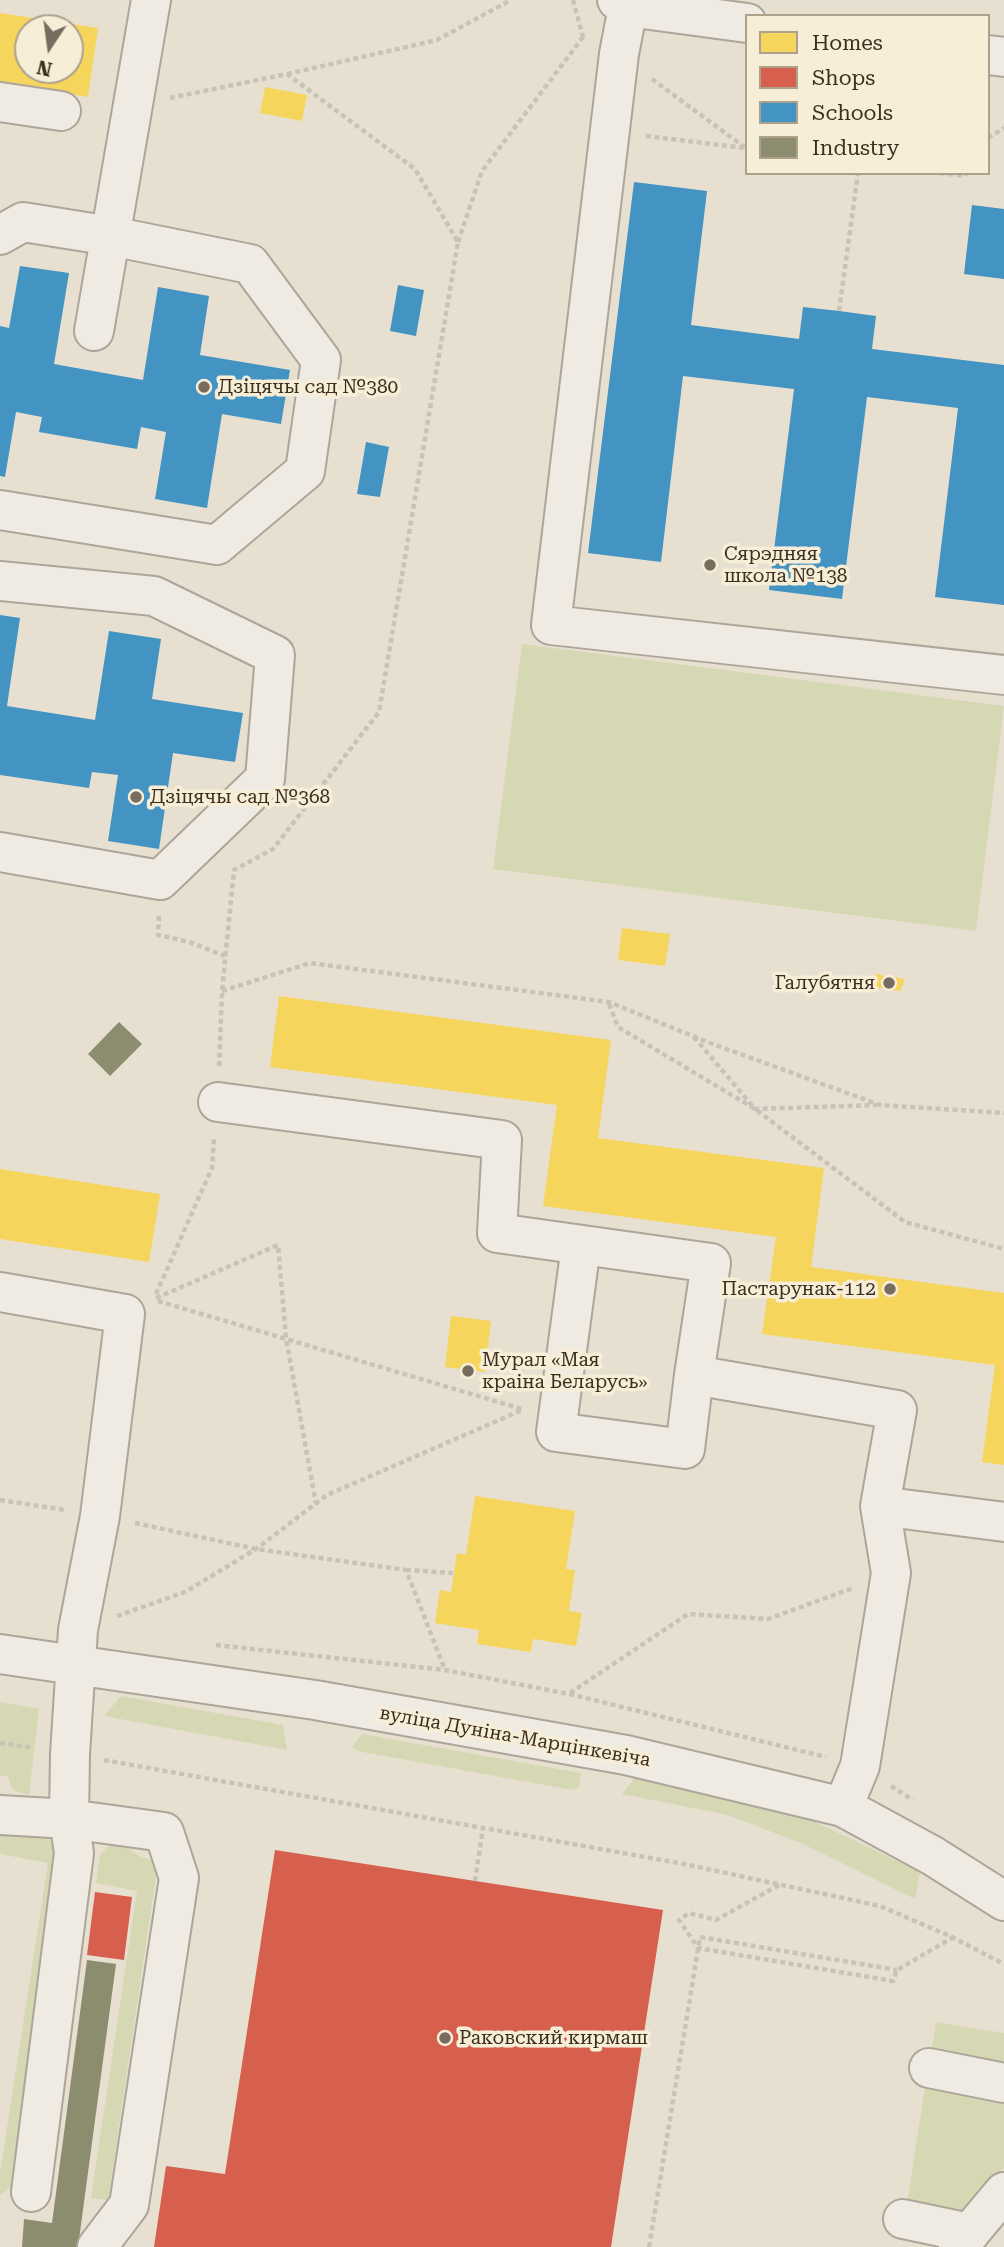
<!DOCTYPE html>
<meta charset="utf-8">
<style>
body{margin:0}
#map{position:relative;width:1004px;height:2247px;overflow:hidden;background:#e7e0d1;font-family:"Roboto Serif",serif}
canvas{display:block}
.legend{position:absolute;left:745px;top:14px;width:245px;height:161px;box-sizing:border-box;background:#f7eed8;border:2px solid #ada18e;margin:0;padding:9px 12px;list-style:none;font-size:21px;color:#3d2e20}
.legend li{display:flex;align-items:center;gap:14px;height:35px}
.legend b{width:35px;border:2px solid #ada18e}
.north{position:absolute;left:14px;top:14px;width:70px;height:70px;box-sizing:border-box;background:#f7eed8;border:2px solid #ada18e;border-radius:50%;rotate:193deg;font-size:19px;font-weight:700;line-height:28px;text-align:center;color:#3d2e20}
.north::after{content:'';display:block;margin:auto;width:24px;height:32px;background:#786c5e;clip-path:polygon(50% 0,100% 100%,50% 72%,0 100%)}
</style>
<div id="map">
<canvas width="1004" height="2247"></canvas>
<ul class="legend">
<li><b style="height:19px;background:#f6d55c"></b>Homes</li>
<li><b style="height:19px;background:#d6604d"></b>Shops</li>
<li><b style="height:19px;background:#4393c3"></b>Schools</li>
<li><b style="height:19px;background:#8c8c6e"></b>Industry</li>
</ul>
<div class="north">N</div>
</div>
<script>
const context = document.querySelector('canvas').getContext('2d');
context.lineJoin = 'round';
function paint(path, color) { context.fillStyle = color; context.fill(path, 'evenodd'); }
const shape = rows => new Path2D(rows.map(r => 'M' + r).join(''));
function stroke(path, color, width, dash) { context.strokeStyle = color; context.lineWidth = width; context.lineCap = dash ? 'butt' : 'round'; context.setLineDash(dash || []); context.stroke(path); }
function write(font, color, halo, rows, align = 'center') {
  context.font = font + ' "Roboto Serif",serif'; context.lineWidth = 7; context.setLineDash([]); context.textBaseline = 'middle'; context.strokeStyle = halo; context.fillStyle = color; for (const [text, x, y, turn = 0] of rows) {
    context.save(); context.translate(x, y); context.rotate((+turn || 0) * Math.PI / 180); context.textAlign = isNaN(turn) ? turn : align; if (halo) context.strokeText(text, 0, 0); context.fillText(text, 0, 0); context.restore();
  }
}
const green = shape([
 [522,644,1004,706,976,931,493,869],
 [121,1696,283,1725,287,1750,104,1716],
 [0,1702,39,1709,29,1795,13,1790,8,1777,0,1775],
 [362,1734,581,1773,579,1788,572,1790,357,1751,352,1747],
 [640,1771,762,1801,809,1819,920,1872,915,1899,803,1844,728,1815,622,1794],
 [0,1827,62,1838,18,2181,0,2196,0,2173,48,1863,0,1854],
 [110,1844,130,1849,137,1855,158,1863,108,2200,91,2198,137,1891,96,1883,100,1855],
 [936,2022,1004,2033,1004,2065,932,2049],
 [925,2087,1004,2104,1004,2167,961,2216,906,2211]
]);
const homes = shape([
 [0,13,98,28,88,97,0,84],
 [28,28,70,28,70,70,28,70],
 [265,87,307,95,302,121,260,113],
 [622,928,670,934,665,966,618,960],
 [876,974,905,979,900,991,875,987],
 [279,996,611,1040,598,1138,824,1168,811,1267,1004,1293,1004,1465,982,1462,995,1365,762,1334,776,1237,543,1206,557,1105,270,1067],
 [0,1169,160,1194,149,1262,0,1239],
 [451,1316,491,1321,485,1372,445,1367],
 [475,1496,575,1511,566,1569,575,1570,569,1611,582,1613,576,1646,533,1639,531,1652,477,1644,479,1630,435,1623,440,1590,451,1592,457,1553,466,1555]
]);
const shops = shape([
 [275,1850,663,1910,611,2247,154,2247,166,2166,225,2174],
 [95,1892,132,1897,124,1960,87,1955]
]);
const schools = shape([
 [634,182,707,191,691,325,799,339,803,307,839,311,876,316,872,349,1004,365,1004,605,935,597,958,408,867,397,842,599,769,590,794,389,683,376,661,562,588,553],
 [972,205,1004,209,1004,279,964,274],
 [20,266,69,273,54,364,143,380,158,287,209,296,200,355,290,370,281,424,222,414,207,508,155,499,166,432,141,427,137,449,39,432,42,417,16,412,5,477,0,476,0,326,9,328],
 [398,285,424,290,416,336,390,331],
 [366,442,389,447,380,497,357,494],
 [0,615,20,618,7,706,95,720,109,631,161,639,152,699,243,713,235,762,173,753,159,849,108,841,118,775,92,772,89,788,0,775]
]);
const industry = shape([
 [119,1022,142,1044,110,1076,88,1054],
 [87,1960,116,1964,78,2247,22,2247,24,2219,52,2223]
]);
const path = shape([
 [573,0,583,37],
 [287,74,437,40,511,0],
 [652,79,747,149],
 [170,98,287,74,415,169,458,242,379,712,273,849,234,870,222,991,219,1068],
 [646,136,745,148],
 [988,138,1004,128],
 [940,173,965,176,966,173],
 [458,242,482,171,583,37,585,38],
 [839,311,858,173],
 [159,916,158,935,189,942,225,956],
 [222,991,310,963,609,1002,710,1043,880,1105,1004,1113],
 [609,1004,618,1027,755,1109,905,1222,1004,1249],
 [694,1037,755,1109,876,1105],
 [156,1294,212,1168,214,1139],
 [156,1298,278,1245,286,1338,316,1504],
 [158,1301,522,1409],
 [0,1500,65,1510],
 [135,1523,256,1549,406,1570,445,1670],
 [406,1570,453,1573],
 [117,1616,185,1592,256,1549,327,1495,522,1410],
 [216,1645,445,1670,569,1694,826,1757],
 [570,1693,688,1614,768,1619,853,1588],
 [0,1743,33,1748],
 [104,1760,684,1864,880,1906,952,1937,1004,1964],
 [891,1786,913,1800],
 [475,1881,483,1828],
 [779,1885,716,1920,689,1913,679,1920,698,1948,893,1981,897,1970,952,1938],
 [649,2247,700,1937,897,1970]
]);
const minor = shape([
 [617,0,628,7,747,23],
 [628,7,619,54,551,625,1004,675],
 [988,55,1004,57],
 [0,102,61,111],
 [0,235,23,222,111,236,250,264,321,360,305,471,217,545,0,510],
 [94,331,151,0],
 [0,581,154,596,275,655,265,779,160,880,0,852],
 [218,1102,502,1140,497,1233,711,1263,694,1375,897,1410,880,1506,891,1573,860,1766,843,1807],
 [581,1246,556,1432,685,1449,694,1375],
 [0,1292,125,1314,100,1516,78,1630,70,1754,69,1819,74,1853,31,2192],
 [880,1506,1004,1522],
 [0,1654,315,1700,626,1755,843,1807,933,1856,1004,1901],
 [0,1815,69,1819,164,1832,179,1878,129,2205,97,2247],
 [929,2068,1004,2083],
 [903,2219,970,2233],
 [958,2247,1004,2192]
]);
const markers = [
 [204,387,7,"#786c5e"],
 [710,565,7,"#786c5e"],
 [136,797,7,"#786c5e"],
 [889,983,7,"#786c5e"],
 [890,1289,7,"#786c5e"],
 [468,1371,7,"#786c5e"],
 [445,2038,7,"#786c5e"]
];
const poiNames = [
 ["Дзіцячы сад №380",218,387],
 ["Сярэдняя",724,554],
 ["школа №138",724,576],
 ["Дзіцячы сад №368",150,797],
 ["Галубятня",875,983,"right"],
 ["Пастарунак-112",876,1289,"right"],
 ["Мурал «Мая",482,1360],
 ["краіна Беларусь»",482,1382],
 ["Раковский кирмаш",459,2038]
];
const streetNames = [
 ["вуліца Дуніна-Марцінкевіча",515,1737,10]
];
paint(green, '#d6d7b3');
paint(homes, '#f6d55c');
paint(shops, '#d6604d');
paint(schools, '#4393c3');
paint(industry, '#8c8c6e');
stroke(minor, '#ada599', 42);
stroke(path, '#c8c2b9', 4.5, [5, 3.5]);
stroke(minor, '#efebe3', 38);
for (const [x, y, r, color] of markers) { const dot = new Path2D(); dot.arc(x, y, r, 0, 2 * Math.PI); context.fillStyle = color; context.fill(dot); stroke(dot, '#f7eed8', 2.5); }
write('19px', '#3d2e20', '#f7eed8', poiNames, 'left');
write('19px', '#3d2e20', '#f7eed8', streetNames);
</script>
